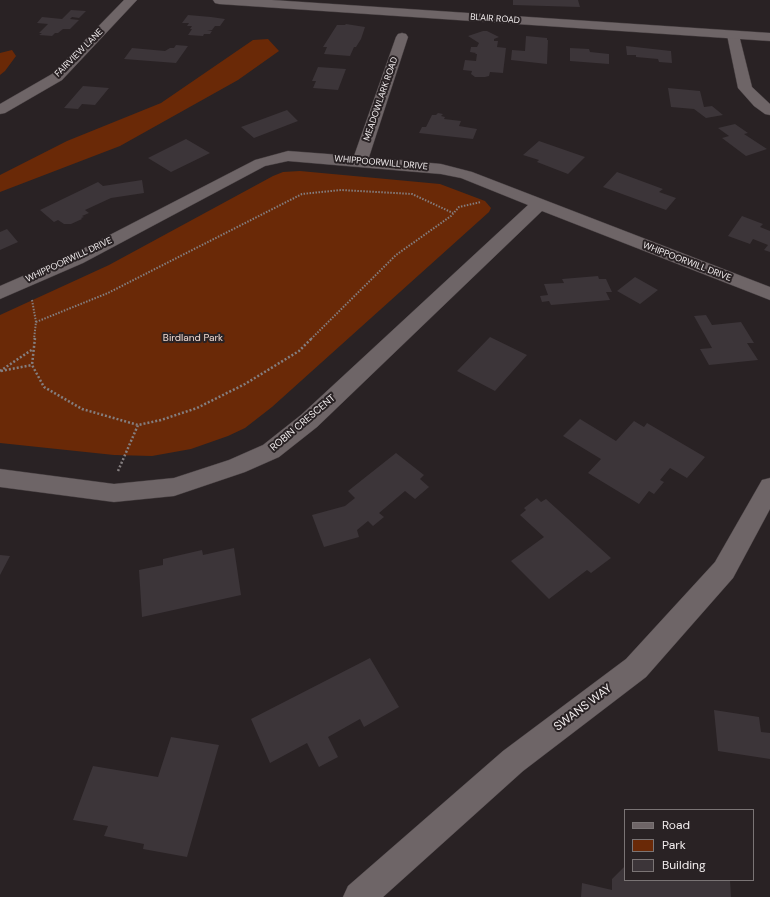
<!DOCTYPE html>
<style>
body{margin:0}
#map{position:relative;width:770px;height:897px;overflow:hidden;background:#292224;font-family:"DM Sans",sans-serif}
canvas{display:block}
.legend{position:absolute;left:624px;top:809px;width:130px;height:72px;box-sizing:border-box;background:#292224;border:1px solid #7a7475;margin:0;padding:5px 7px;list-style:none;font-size:12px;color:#f3eeef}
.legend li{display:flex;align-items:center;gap:8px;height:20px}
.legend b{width:20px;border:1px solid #7a7475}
</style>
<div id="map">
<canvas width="770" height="897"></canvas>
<ul class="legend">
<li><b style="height:5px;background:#6e6567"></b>Road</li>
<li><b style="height:11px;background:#6a2907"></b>Park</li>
<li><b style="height:11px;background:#3c3539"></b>Building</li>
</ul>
</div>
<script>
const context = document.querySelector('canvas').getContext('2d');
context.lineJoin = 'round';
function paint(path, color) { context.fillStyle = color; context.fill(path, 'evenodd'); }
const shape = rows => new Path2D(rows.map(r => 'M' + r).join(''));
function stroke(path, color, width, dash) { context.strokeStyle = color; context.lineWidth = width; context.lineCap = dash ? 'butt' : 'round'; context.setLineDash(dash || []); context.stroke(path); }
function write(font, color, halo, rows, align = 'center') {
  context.font = font + ' "DM Sans",sans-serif'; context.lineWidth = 4; context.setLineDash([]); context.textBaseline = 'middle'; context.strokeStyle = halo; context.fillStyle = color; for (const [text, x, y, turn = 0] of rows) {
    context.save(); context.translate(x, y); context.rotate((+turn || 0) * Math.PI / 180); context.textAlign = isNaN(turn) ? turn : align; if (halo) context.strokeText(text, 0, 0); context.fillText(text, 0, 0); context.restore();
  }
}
const green = shape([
 [268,39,279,51,238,80,120,146,0,192,0,175,67,141,161,103,253,40],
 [12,50,16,56,5,71,0,75,0,53],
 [300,171,440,184,485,201,491,208,489,212,272,407,245,428,228,436,191,449,152,456,114,455,0,443,0,315,109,265,273,176,283,172]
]);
const building = shape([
 [513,0,578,0,580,7,513,5],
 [71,10,86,11,79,18,72,17,70,19,79,20,70,29,63,29,58,33,55,33,52,36,39,35,42,33,39,33,48,24,37,23,42,17,62,19],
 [188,15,211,17,225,19,220,26,215,26,212,30,207,30,212,31,210,34,204,34,203,36,188,35,192,29,190,29,192,26,187,26,189,23,182,23],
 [346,24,365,27,361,39,356,47,354,47,350,56,324,54,327,47,323,47,337,25,345,25],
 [483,31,487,31,499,37,494,39,494,41,498,41,497,47,506,48,503,73,490,72,489,76,485,77,475,77,471,74,472,71,463,70,465,60,476,61,477,54,475,54,476,53,470,52,471,47,477,47,479,43,468,36],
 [526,36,547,38,547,40,548,40,547,64,511,60,512,50,525,51],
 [176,45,188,46,176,63,124,59,132,48,165,51,170,48,174,48],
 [626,46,671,51,672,63,659,62,658,59,636,57,636,55,627,55],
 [570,48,589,49,590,52,609,54,609,64,570,61],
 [318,67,346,69,338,90,313,88,316,81,312,81],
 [83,86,109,88,95,105,82,104,78,109,64,108],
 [668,88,700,91,704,107,712,106,723,115,706,118,694,109,671,107],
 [287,110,298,121,254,138,241,127],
 [438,113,443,114,441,116,445,117,444,119,461,121,459,126,477,129,473,139,419,133,422,127,426,127,432,115,436,115],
 [735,124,748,133,744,134,767,149,746,156,722,138,729,136,718,128],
 [186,139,210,153,171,172,148,158],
 [539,141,585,157,568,174,537,162,539,160,523,155],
 [617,172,663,189,659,192,676,198,666,210,603,187],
 [142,180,144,193,111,198,85,210,89,213,82,216,84,217,81,218,82,219,71,224,64,224,58,220,54,222,40,210,98,182,103,186],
 [742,216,763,224,760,227,770,231,770,252,764,250,768,245,753,239,750,244,728,236],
 [7,229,18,242,0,250,0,232],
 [598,276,599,279,606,279,612,292,606,292,610,300,551,305,549,301,542,302,540,296,548,295,544,284,564,283,562,279],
 [635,277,658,290,640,304,617,291],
 [706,315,712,325,741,322,754,343,747,343,758,360,709,365,700,349,712,348,694,316],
 [490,337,527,355,495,391,457,371],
 [580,419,616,441,634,421,644,427,647,423,705,457,687,478,670,468,660,480,664,482,654,494,649,491,639,504,588,473,601,459,563,436],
 [396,453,424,475,420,479,429,487,415,499,405,491,379,513,384,517,373,526,368,521,357,530,359,537,324,547,312,515,345,506,355,498,348,491],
 [537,498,541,502,546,499,611,558,591,573,587,570,549,599,511,561,544,537,520,515,526,510,524,508],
 [234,548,241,595,142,617,139,570,163,565,163,559,202,550,203,555],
 [0,555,10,556,0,575],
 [370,658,399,707,364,727,360,719,328,737,338,757,319,767,307,743,270,763,251,719],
 [714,710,759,717,761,732,770,733,770,759,718,751],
 [171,737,219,745,187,857,143,849,144,844,104,836,108,826,73,820,93,766,158,777],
 [625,866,625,880,730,880,731,897,581,897,582,883,612,890,612,879]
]);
const pathFar1 = shape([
 [32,300,36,322,34,339],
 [36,322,108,293,302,194,341,190,412,194,453,213],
 [311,339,396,255,451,216,459,207,481,202]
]);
const path = shape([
 [35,338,32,365,44,387,82,409,138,425,161,420,197,408,245,384,299,351,312,338],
 [0,371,33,349],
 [1,371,32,365],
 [118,471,138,425]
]);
const minor = shape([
 [124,0,137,0,62,80,5,113,0,114,0,104,52,74,124,0],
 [733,31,737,32,739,35,752,87,770,104,770,115,765,114,754,106,738,88,727,35,729,32,733,31],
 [402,33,406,34,408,37,369,157,441,164,472,172,770,287,770,300,542,211,317,427,279,457,245,472,174,496,114,502,0,487,0,469,114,484,174,478,229,460,263,445,301,415,528,205,461,178,441,174,288,161,265,166,83,263,0,299,0,286,71,255,255,160,288,151,354,156,396,37,398,34,402,33],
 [770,478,770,509,733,578,646,677,523,771,383,897,343,897,348,886,503,751,626,659,715,562,762,480,770,478]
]);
const tertiary = shape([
 [213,0,272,0,770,33,770,41,219,4,215,3,213,0]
]);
const farStreetnames = [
 ["BLAIR ROAD",495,19,4],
 ["FAIRVIEW LANE",79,53,-45],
 ["MEADOWLARK ROAD",381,99,-71],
 ["WHIPPOORWILL DRIVE",381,163,5],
 ["WHIPPOORWILL DRIVE",69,260,-25],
 ["WHIPPOORWILL DRIVE",687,262,21]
];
const parkNames = [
 ["Birdland Park",193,338]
];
const streetNames = [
 ["ROBIN CRESCENT",303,423,-40]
];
const nearStreetnames = [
 ["SWANS WAY",583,708,-37]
];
paint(green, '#6a2907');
paint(building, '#3c3539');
stroke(minor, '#443d3f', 1);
stroke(tertiary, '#443d3f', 1);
stroke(pathFar1, '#847e7f', 2, [1.5, 1.5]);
stroke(path, '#847e7f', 2.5, [2, 2]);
paint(minor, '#6e6567');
paint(tertiary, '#6e6567');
write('9px', '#f3eeef', '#292224', farStreetnames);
write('10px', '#f1dad0', '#292224', parkNames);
write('10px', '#f3eeef', '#292224', streetNames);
write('12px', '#f3eeef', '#292224', nearStreetnames);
</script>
